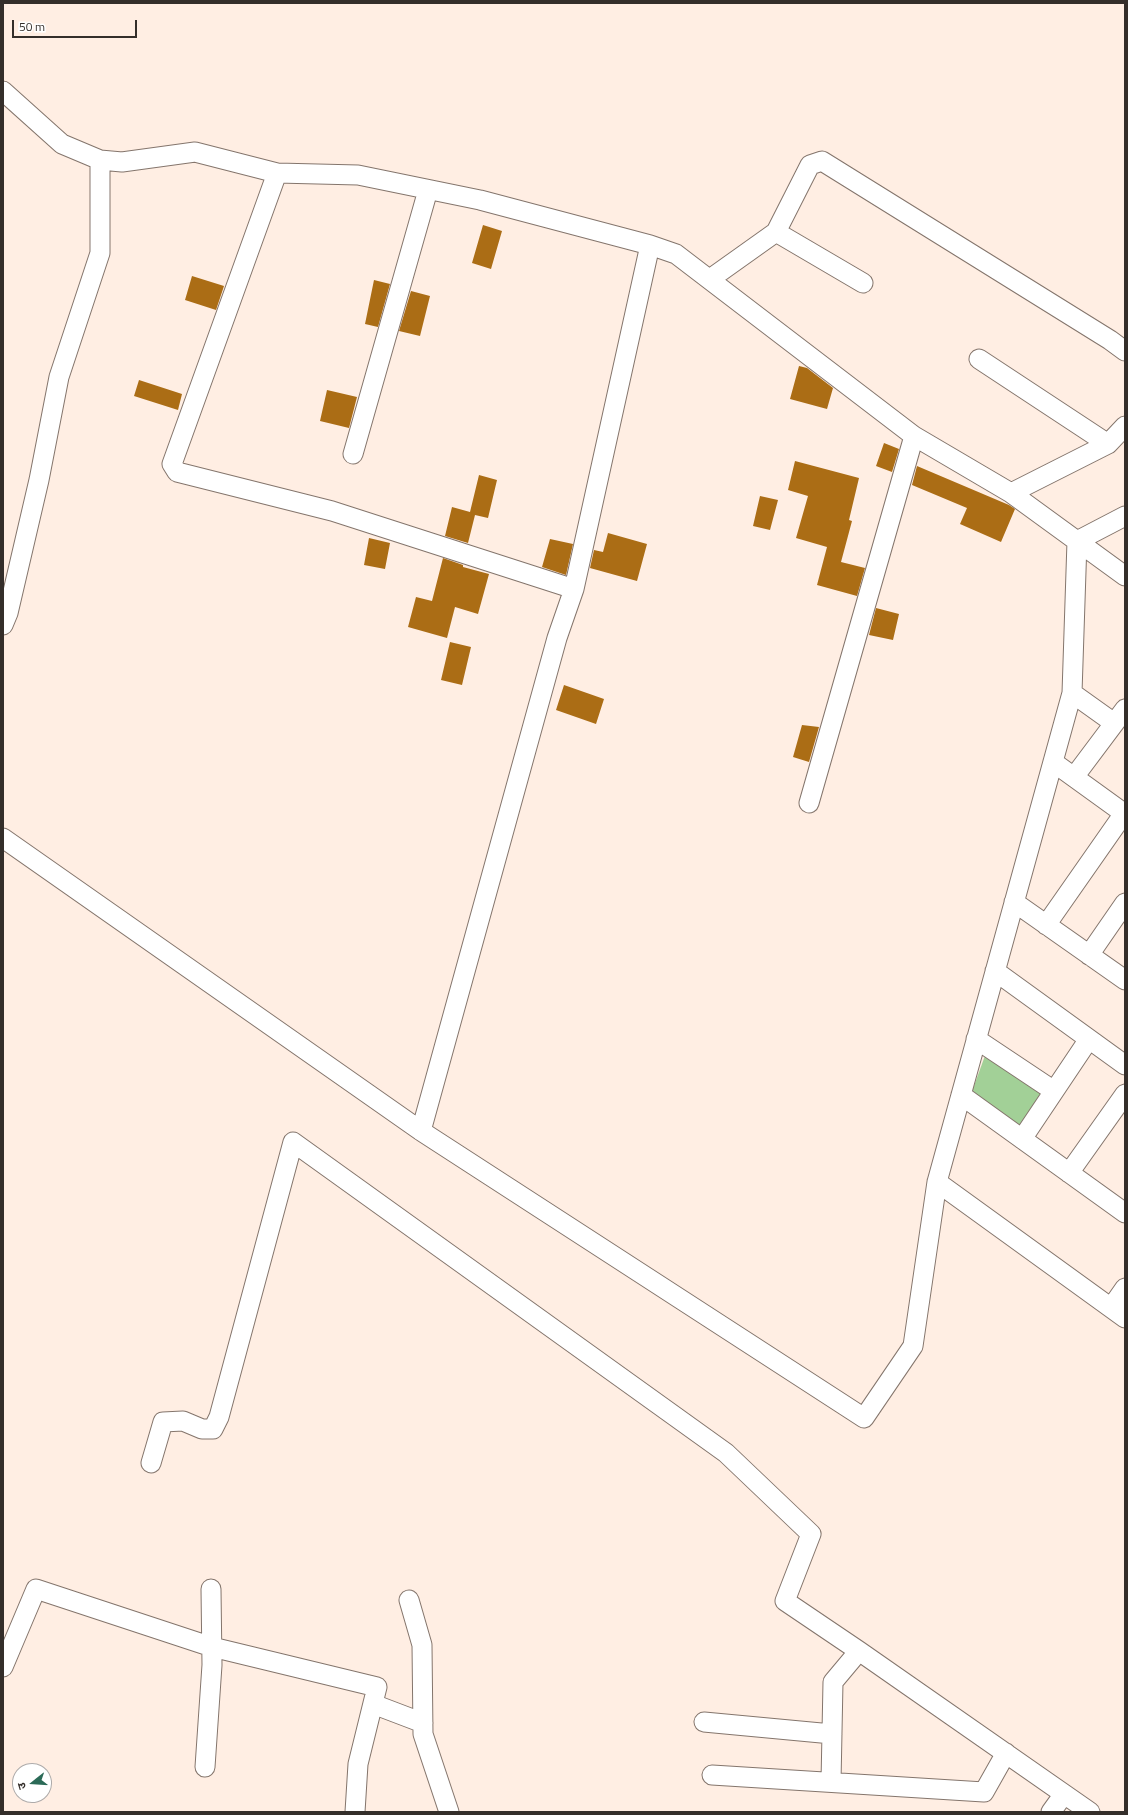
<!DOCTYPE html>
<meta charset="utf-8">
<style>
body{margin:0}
#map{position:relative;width:1128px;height:1815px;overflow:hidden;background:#ffeee3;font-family:"Titillium Web","Noto Sans Devanagari",sans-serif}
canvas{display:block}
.frame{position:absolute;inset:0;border:4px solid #342e2a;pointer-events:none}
.north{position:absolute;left:12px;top:1763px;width:40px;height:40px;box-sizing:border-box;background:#fff;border:1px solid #aeabaa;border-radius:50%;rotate:253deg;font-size:11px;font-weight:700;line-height:16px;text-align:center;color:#342e2a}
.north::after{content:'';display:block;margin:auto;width:14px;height:18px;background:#2b6a57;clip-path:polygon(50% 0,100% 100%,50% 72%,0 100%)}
.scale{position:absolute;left:12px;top:20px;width:125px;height:18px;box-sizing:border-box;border:2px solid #342e2a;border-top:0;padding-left:5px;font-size:12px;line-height:14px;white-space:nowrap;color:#342e2a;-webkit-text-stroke:3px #fff;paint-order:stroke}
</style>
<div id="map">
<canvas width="1128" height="1815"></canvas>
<div class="frame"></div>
<div class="north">उ</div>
<div class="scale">50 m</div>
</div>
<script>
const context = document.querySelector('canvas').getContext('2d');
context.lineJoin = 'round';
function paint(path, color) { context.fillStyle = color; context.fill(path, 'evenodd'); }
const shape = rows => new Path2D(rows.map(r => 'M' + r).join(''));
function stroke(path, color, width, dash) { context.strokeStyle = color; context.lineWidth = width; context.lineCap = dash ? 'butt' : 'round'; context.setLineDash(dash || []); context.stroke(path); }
const green = shape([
 [986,1053,1042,1092,1017,1130,971,1094]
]);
const building = shape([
 [483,225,502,231,491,269,472,263],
 [192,276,224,286,216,310,185,300],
 [374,280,390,284,378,327,365,324],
 [411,291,430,296,420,336,399,331],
 [799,366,807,368,833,388,827,409,790,399],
 [139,380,182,394,178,410,134,396],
 [327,390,357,397,349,428,320,421],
 [884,443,899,449,892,472,876,466],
 [795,461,859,478,849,520,852,521,841,562,865,568,857,596,817,585,827,547,796,538,808,496,788,490],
 [917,466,1009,505,1015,509,1001,542,960,524,967,508,912,485],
 [479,475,497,480,488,518,475,515,468,543,445,536,452,507,470,512],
 [760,496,778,500,770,530,753,526],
 [608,533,647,544,637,581,590,568,594,550,603,552],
 [369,538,390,543,385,569,364,565],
 [550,539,573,544,566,575,542,567],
 [443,558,463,565,463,567,489,574,478,614,455,607,447,638,408,627,416,597,432,601],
 [876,608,899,614,893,640,869,635],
 [450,642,471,647,462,685,441,680],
 [564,685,604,699,596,724,556,710],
 [802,725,819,727,809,762,793,757]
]);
const minor = shape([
 [3,91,62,144,100,160,122,162,195,152,277,173,358,175,480,200,650,245,676,254,914,436,1011,493,1125,576],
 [277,173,172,464,177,472,332,511,574,589],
 [776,232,863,283],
 [710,279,776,232,810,165,822,161,1110,340,1125,351],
 [979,359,1108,444],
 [353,454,428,190],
 [1011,493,1108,444,1125,426],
 [3,625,8,613,39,480,59,377,100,253,100,160],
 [1072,693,1114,723],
 [1053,762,1125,814],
 [1074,777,1125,709],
 [809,803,914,436],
 [3,838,421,1131,864,1418,913,1346,937,1182,1072,693,1077,541,1125,516],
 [1014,902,1125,980],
 [1046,925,1125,812],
 [1089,955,1125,903],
 [995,971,1125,1065],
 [976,1039,1054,1091],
 [961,1095,1125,1213],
 [421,1131,557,638,574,589,650,245],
 [1022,1139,1089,1039],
 [1069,1173,1125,1094],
 [937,1182,1125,1318],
 [1111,1308,1125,1288],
 [151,1463,163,1422,183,1421,202,1429,213,1429,219,1417,293,1142,726,1453,811,1534,785,1601,859,1651,1090,1812],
 [409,1600,422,1645,423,1734,449,1812],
 [3,1667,36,1589,212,1647,377,1687,358,1764,355,1812],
 [373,1704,423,1723],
 [704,1722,832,1734],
 [205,1767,212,1665,211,1589],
 [712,1775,984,1792,1006,1753],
 [831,1782,833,1682,859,1651],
 [1051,1812,1064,1794]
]);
paint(green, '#a2d097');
paint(building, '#ab6d15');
stroke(minor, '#84756c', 21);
stroke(minor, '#fff', 19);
</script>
